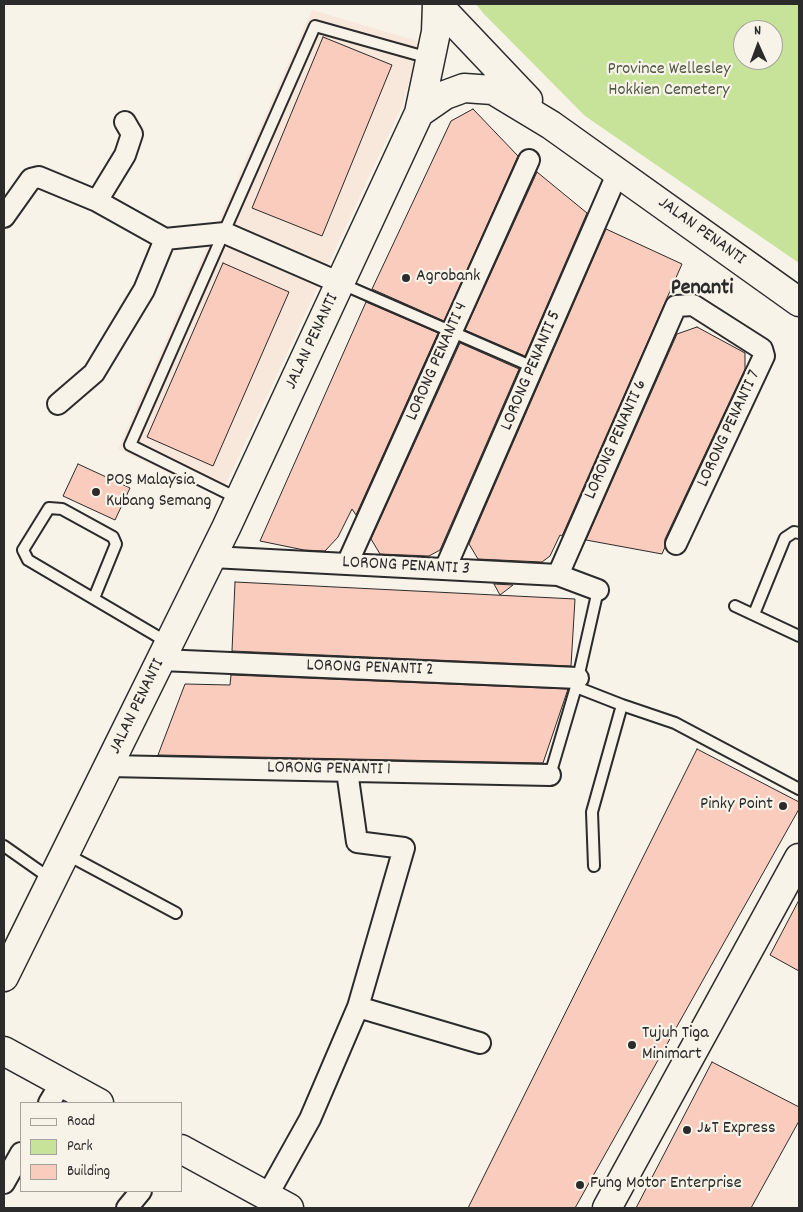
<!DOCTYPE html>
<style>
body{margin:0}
#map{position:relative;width:803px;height:1212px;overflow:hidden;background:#f7f3e8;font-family:Dekko,sans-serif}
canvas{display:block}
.frame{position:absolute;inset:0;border:5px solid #2b2b2b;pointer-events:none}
.legend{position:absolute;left:20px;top:1102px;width:162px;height:90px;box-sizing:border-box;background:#f7f3e8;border:1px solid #a5a39c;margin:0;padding:6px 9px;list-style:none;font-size:15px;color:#2b2b2b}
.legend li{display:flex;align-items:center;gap:10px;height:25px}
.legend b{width:25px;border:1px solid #a5a39c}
.north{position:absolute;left:733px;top:20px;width:50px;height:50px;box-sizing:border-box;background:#f7f3e8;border:1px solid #a5a39c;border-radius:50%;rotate:358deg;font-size:14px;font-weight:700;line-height:20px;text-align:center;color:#2b2b2b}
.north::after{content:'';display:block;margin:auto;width:18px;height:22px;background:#2b2b2b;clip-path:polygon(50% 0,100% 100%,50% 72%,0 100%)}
</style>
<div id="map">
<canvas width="803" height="1212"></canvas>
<div class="frame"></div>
<ul class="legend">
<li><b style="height:6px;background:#f7f3e8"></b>Road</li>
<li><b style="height:14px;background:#c7e39a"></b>Park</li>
<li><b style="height:14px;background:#f9ccbd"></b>Building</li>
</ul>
<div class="north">N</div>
</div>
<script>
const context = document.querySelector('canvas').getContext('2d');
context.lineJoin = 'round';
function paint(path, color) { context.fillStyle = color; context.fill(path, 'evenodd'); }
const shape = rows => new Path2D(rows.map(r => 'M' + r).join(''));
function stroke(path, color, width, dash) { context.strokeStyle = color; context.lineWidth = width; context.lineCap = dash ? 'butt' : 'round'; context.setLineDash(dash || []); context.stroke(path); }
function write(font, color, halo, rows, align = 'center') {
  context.font = font + ' Dekko,sans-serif'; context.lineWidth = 4.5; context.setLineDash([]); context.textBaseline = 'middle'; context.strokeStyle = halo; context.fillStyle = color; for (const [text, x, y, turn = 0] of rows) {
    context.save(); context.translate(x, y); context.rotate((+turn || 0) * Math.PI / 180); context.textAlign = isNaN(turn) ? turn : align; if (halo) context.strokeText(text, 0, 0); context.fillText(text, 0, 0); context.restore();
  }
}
const built = shape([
 [312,10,421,42,401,108,220,497,118,449]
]);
const green = shape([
 [476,4,799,4,799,263,585,116,483,13],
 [743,30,773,30,773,60,743,60]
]);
const building = shape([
 [323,37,392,65,322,236,252,208,323,37],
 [473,109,518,156,444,321,372,289,451,121,473,109],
 [537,172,587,213,525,356,465,330,537,172],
 [606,229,682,264,562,536,560,535,550,556,542,562,478,559,469,544,606,229],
 [223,263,289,292,213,466,147,437,223,263],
 [366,302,438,333,356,515,352,509,338,537,325,551,304,550,260,541,366,302],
 [697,327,745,353,745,369,665,539,665,547,662,554,586,540,677,334,697,327],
 [460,343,519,369,440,550,429,556,380,554,371,539,460,343],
 [78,464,130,488,115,520,63,496,78,464],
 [235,582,575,599,571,666,232,651,235,582],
 [494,584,513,585,500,595,494,584],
 [231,675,568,689,543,763,158,755,185,684,230,685,231,675],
 [697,749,799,802,799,809,575,1208,468,1208,697,749],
 [799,900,799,971,770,955,799,900],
 [712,1062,799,1107,799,1121,751,1208,636,1208,712,1062]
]);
const lane = shape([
 [342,284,533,367],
 [239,499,130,445,315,26,429,58],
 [94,598,116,544,113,537,62,509,49,508,23,550,28,560,167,642],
 [735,606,799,636],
 [754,614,785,538,794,532,799,533],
 [576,687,622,705,675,723,799,789],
 [550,775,576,687,598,590],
 [4,846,51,879],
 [66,854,176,913],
 [594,866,592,812,622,705]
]);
const street = shape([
 [97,201,125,155,132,134,125,122],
 [4,217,31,179,39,177,97,201,165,239,225,233,340,283],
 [58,404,94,373,144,290,165,239],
 [212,557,558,575,598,590],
 [347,564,529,160],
 [445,569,618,172],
 [558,575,676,306,693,305,762,349,764,356,676,544],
 [161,660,578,678],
 [108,766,550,775],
 [358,1007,480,1043],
 [49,1103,61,1083],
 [4,1183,21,1153],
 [267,1196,310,1119,358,1007,404,848,357,842,347,771],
 [127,1208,141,1191]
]);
const secondary = shape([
 [437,4,528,100],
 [419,113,436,32,437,4],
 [4,977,226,528,419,113,445,95,464,88,493,90,551,125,799,302],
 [4,1051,99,1103],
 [181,1149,289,1208],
 [607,1208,799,858]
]);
const markers = [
 [406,278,5,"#2b2b2b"],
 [96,492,5,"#2b2b2b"],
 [783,806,5,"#2b2b2b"],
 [632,1045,5,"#2b2b2b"],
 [687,1130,5,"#2b2b2b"],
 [580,1185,5,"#2b2b2b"]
];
const parkNames = [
 ["Province Wellesley",669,71],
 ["Hokkien Cemetery",669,92]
];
const streetNames = [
 ["JALAN PENANTI",701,232,36],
 ["JALAN PENANTI",313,342,-65],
 ["LORONG PENANTI 4",438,362,-66],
 ["LORONG PENANTI 5",532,371,-67],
 ["LORONG PENANTI 7",730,429,-65],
 ["LORONG PENANTI 6",617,440,-66],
 ["LORONG PENANTI 3",406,567,3],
 ["LORONG PENANTI 2",370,669,2],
 ["JALAN PENANTI",138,707,-64],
 ["LORONG PENANTI 1",329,770,1]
];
const poiNames = [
 ["Agrobank",416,278],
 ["POS Malaysia",106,482],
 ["Kubang Semang",106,503],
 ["Pinky Point",773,806,"right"],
 ["Tujuh Tiga",642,1035],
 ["Minimart",642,1056],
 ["J&T Express",697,1130],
 ["Fung Motor Enterprise",590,1185]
];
const districtNames = [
 ["Penanti",702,290]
];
paint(built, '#f8e7db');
paint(green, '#c7e39a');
paint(building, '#f9ccbd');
stroke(building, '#2b2b2b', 1);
stroke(lane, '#2b2b2b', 14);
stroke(street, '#2b2b2b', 24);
stroke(secondary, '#2b2b2b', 31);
stroke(lane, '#f7f3e8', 10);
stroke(street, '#f7f3e8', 20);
stroke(secondary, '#f7f3e8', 28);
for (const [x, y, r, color] of markers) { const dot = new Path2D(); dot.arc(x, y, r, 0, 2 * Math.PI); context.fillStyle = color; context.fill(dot); stroke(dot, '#f7f3e8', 2); }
write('18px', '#525947', '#f7f3e8', parkNames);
write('18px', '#2b2b2b', '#f7f3e8', streetNames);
write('18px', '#2b2b2b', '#f7f3e8', poiNames, 'left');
write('bold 22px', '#2b2b2b', '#f7f3e8', districtNames);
</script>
